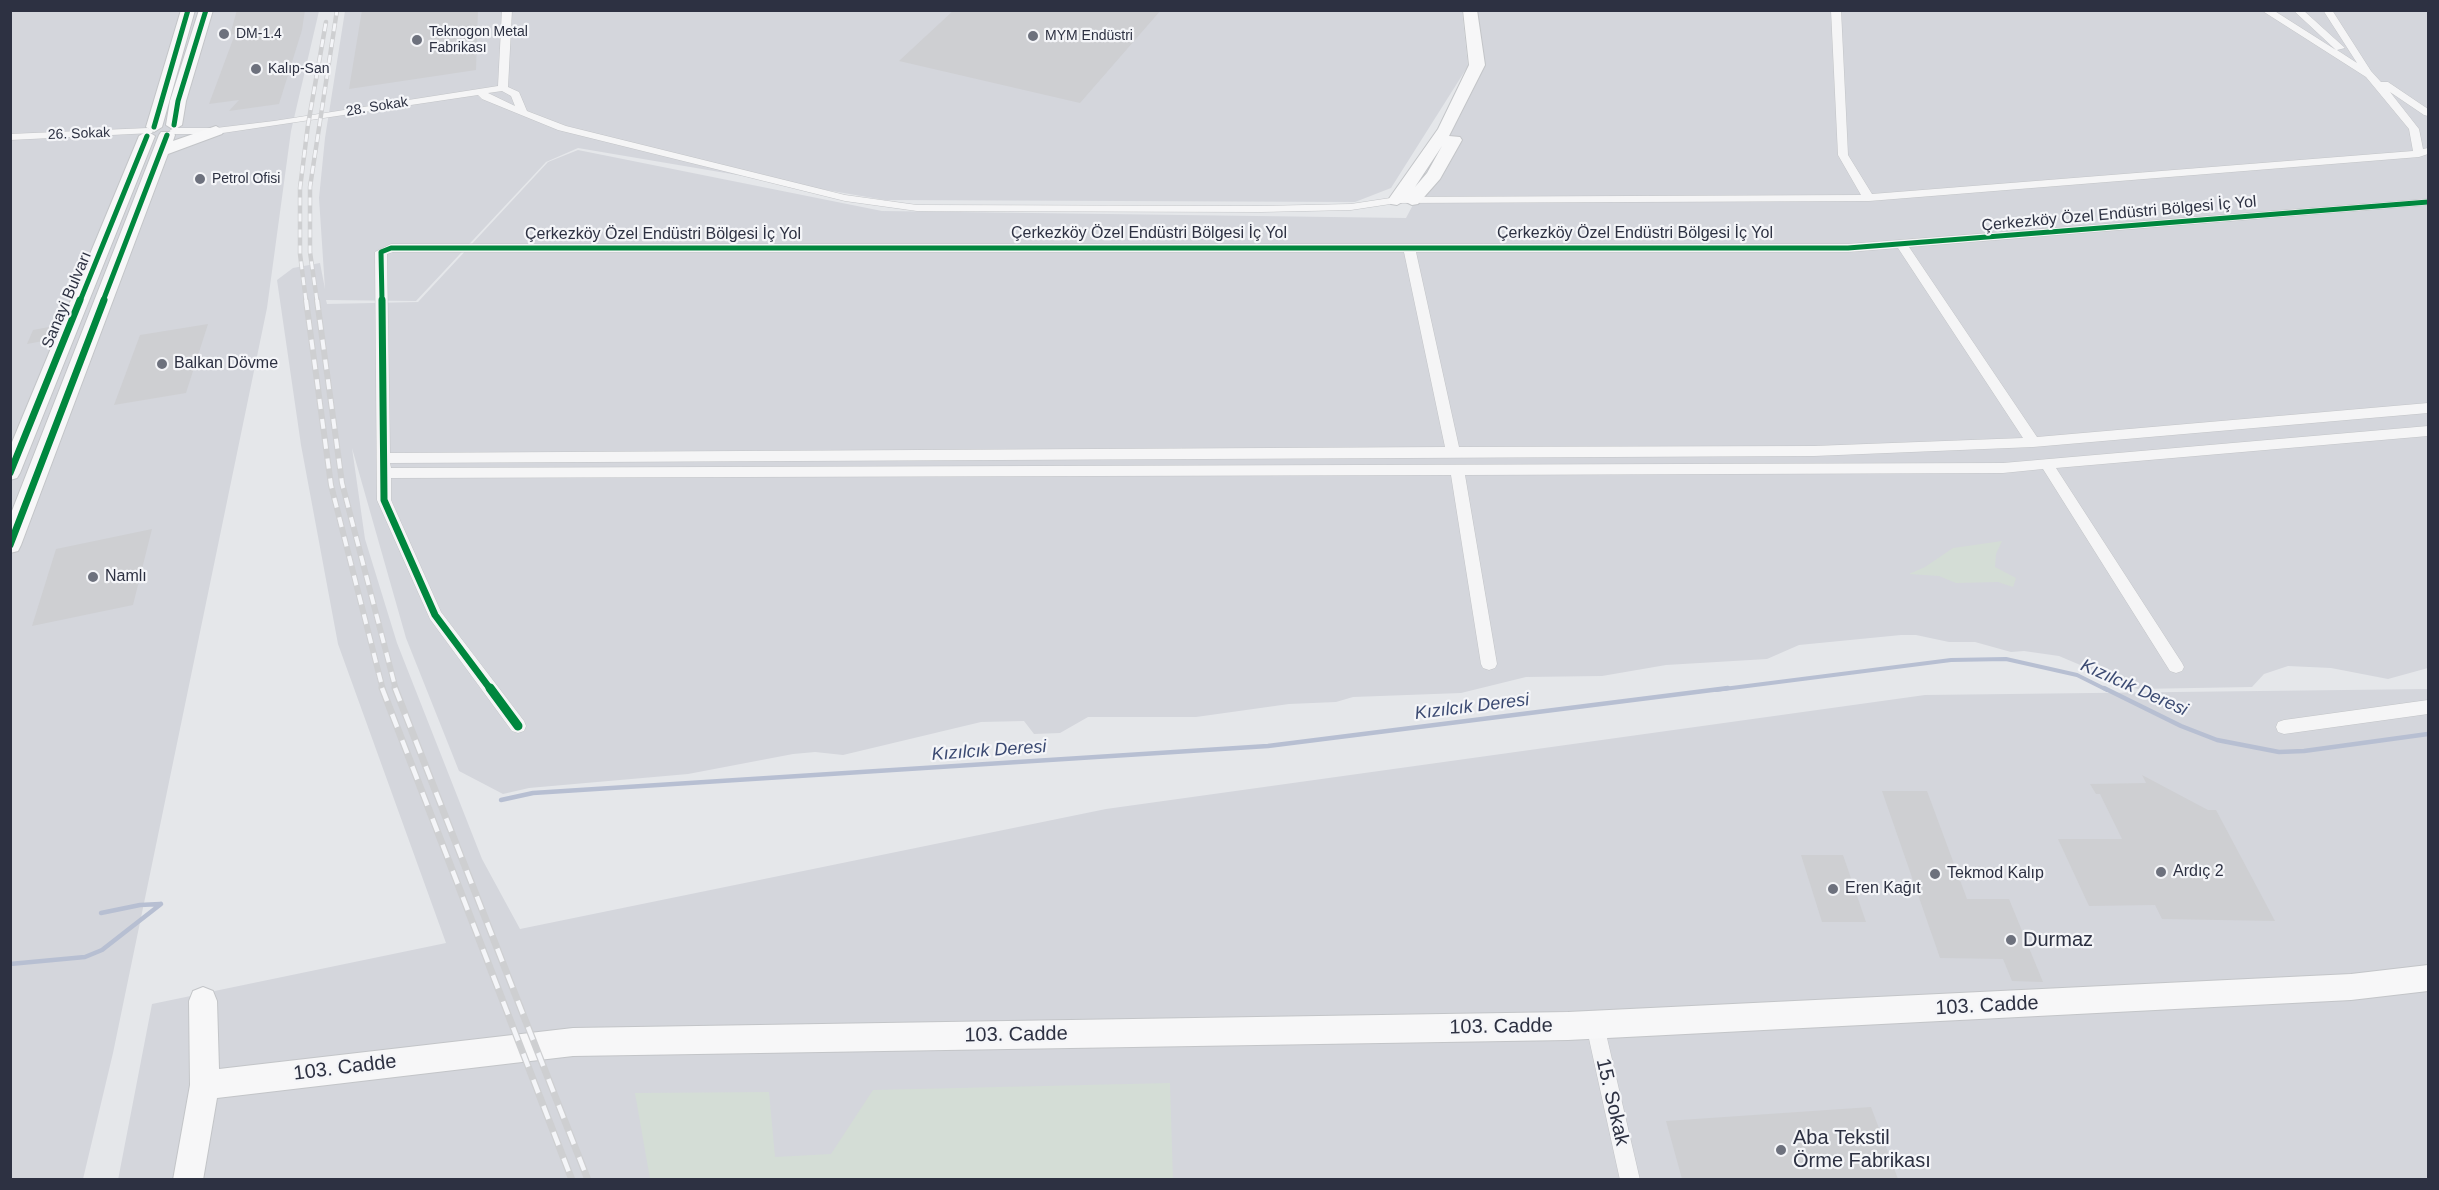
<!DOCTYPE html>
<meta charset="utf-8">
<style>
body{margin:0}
#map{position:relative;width:2439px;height:1190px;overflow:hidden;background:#e5e7ea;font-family:Arial,sans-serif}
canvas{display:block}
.frame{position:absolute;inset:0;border:12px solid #2d3142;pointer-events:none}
</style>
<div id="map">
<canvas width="2439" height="1190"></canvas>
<div class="frame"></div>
</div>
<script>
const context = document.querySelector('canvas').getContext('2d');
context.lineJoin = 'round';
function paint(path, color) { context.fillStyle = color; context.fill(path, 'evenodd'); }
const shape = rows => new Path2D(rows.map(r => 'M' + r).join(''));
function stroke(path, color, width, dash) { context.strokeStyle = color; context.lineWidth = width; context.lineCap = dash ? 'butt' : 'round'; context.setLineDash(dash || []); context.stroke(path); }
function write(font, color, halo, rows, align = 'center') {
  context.font = font + ' Arial,sans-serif'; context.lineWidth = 4.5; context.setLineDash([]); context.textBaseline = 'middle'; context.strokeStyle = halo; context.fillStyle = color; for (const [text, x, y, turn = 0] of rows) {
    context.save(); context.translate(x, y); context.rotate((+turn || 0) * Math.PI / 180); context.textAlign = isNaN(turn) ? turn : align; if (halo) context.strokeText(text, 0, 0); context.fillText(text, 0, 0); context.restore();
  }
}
const built = shape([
 [10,11,319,11,291,131,267,308,113,1053,83,1179,11,1179],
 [345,11,1462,11,1468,66,1391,188,1355,202,885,200,578,148,546,162,416,301,326,300,327,304,418,302,548,162,578,150,882,211,1406,218,1460,116,1470,66,1464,11,2428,11,2428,668,2388,679,2331,668,2288,666,2264,674,2252,687,2137,689,2059,656,2024,651,2011,652,1975,642,1949,642,1916,635,1901,635,1799,645,1767,659,1666,665,1602,676,1526,677,1461,693,1353,697,1336,702,1289,704,1196,717,1088,717,1060,733,1034,734,1024,721,981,722,843,755,815,752,793,754,688,774,529,788,503,794,459,771,406,638,352,448,365,539,397,643,482,859,520,929,1106,809,1925,695,2428,689,2428,1179,118,1180,152,1004,446,943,338,644,301,445,277,280,293,268,320,263,325,289,319,198,325,138]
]);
const green = shape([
 [2002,541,1996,554,1995,567,2016,578,2013,587,1998,582,1956,583,1939,576,1909,574,1925,567,1953,548],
 [1170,1083,1173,1180,650,1179,635,1093,769,1092,775,1157,831,1154,873,1090]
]);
const streamFar1 = shape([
 [1716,690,1951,660,2006,659,2077,675,2107,690]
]);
const stream = shape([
 [2104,688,2181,726,2217,740,2279,752,2304,751,2428,734],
 [501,800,533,793,1268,746,1728,688],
 [101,913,140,905,160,904],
 [10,964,85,957,102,950,161,904]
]);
const building = shape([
 [237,10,305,10,302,30,279,104,229,111,239,100,209,104,235,34,230,35],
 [362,10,478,10,476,70,349,89],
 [954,10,1161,10,1080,103,899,61],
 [208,324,186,393,114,405,140,335],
 [49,327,43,341,27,344,33,330],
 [152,529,133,605,32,626,56,549],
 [2142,775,2208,810,2216,810,2275,921,2162,919,2155,905,2089,906,2058,839,2122,839,2100,794,2096,794,2090,784,2146,783],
 [1882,791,1927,791,1967,899,2009,899,2043,982,2012,981,2003,959,1940,958],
 [1801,855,1843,855,1866,922,1822,922],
 [1871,1107,1898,1179,1682,1179,1666,1121]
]);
const street = shape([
 [502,10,512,10,508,87,519,92,527,111,566,126,845,195,917,205,1261,206,1351,204,1397,197,1861,195,1838,155,1831,10,1841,10,1848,155,1872,194,2413,151,2409,129,2366,77,2261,10,2273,10,2336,50,2293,10,2303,10,2345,48,2337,50,2357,63,2323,10,2332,10,2371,71,2381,82,2388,82,2428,109,2428,116,2424,115,2390,92,2419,129,2423,149,2428,148,2428,154,2419,157,1869,201,1397,203,1351,210,1261,212,917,211,845,201,558,130,482,99,478,95,216,134,174,134,169,131,174,128,216,128,274,121,498,86,502,10],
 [502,91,511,96,515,106,488,93,502,91],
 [148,128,153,131,152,133,10,140,10,134,148,128],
 [2428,199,2428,205,1909,247,2037,437,2428,403,2428,413,2033,447,1814,456,390,463,391,468,2003,463,2428,426,2428,436,2056,468,2182,663,2184,667,2182,671,2176,673,2170,671,2043,469,2003,473,1465,475,1497,664,1495,668,1489,670,1483,668,1481,664,1451,475,391,478,391,500,441,612,524,721,526,726,524,731,518,733,512,731,430,619,377,500,375,252,391,244,1848,244,2428,199],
 [1898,248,2023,438,1814,446,1459,447,1416,252,1848,252,1898,248],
 [393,252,1404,252,1445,447,390,453,387,254,393,252],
 [2428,700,2428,714,2284,734,2278,732,2276,727,2278,722,2284,720,2428,700],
 [1595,1016,1602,1018,1604,1025,1640,1180,1620,1180,1586,1025,1588,1018,1595,1016]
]);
const secondary = shape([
 [181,10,195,10,162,127,154,132,146,127,181,10],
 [199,10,213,10,186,101,182,125,174,130,166,125,170,101,199,10],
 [1463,10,1477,10,1485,65,1449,136,1460,137,1462,140,1440,179,1418,204,1412,205,1404,201,1397,205,1391,204,1388,200,1438,129,1469,65,1463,10],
 [1442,146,1427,173,1415,187,1442,146],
 [216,126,224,131,222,134,168,154,21,545,18,551,10,553,10,516,159,135,161,132,173,132,175,135,173,141,216,126],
 [147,131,155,136,20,473,17,478,10,480,10,447,139,136,147,131],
 [2428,965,2428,991,2351,1000,1568,1040,573,1056,217,1098,203,1180,173,1180,190,1085,189,1001,193,991,203,987,213,991,217,1001,219,1069,573,1028,1568,1012,2351,974,2428,965]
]);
const railFar2 = shape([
 [306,301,300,254,300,188,308,125,326,22],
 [317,301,310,252,310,187,337,10]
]);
const railFar1 = shape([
 [306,300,331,485,383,690],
 [317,300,342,483,396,690]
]);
const rail = shape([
 [382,688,572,1180],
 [395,688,588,1180]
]);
const cyclewayFar2 = shape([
 [174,125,178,101,206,10],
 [154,127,188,10],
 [80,301,147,136],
 [103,301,167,135],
 [382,301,381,252,391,248,1848,248,2428,202]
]);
const cyclewayFar1 = shape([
 [382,300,384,500,435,615,491,690],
 [10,473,80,300],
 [10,545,104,300]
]);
const cycleway = shape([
 [490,688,518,726]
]);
const markers = [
 [224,34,6,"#6d717d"],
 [1033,36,6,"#6d717d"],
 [417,40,6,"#6d717d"],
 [256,69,6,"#6d717d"],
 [200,179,6,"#6d717d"],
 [162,364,6,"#6d717d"],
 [93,577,6,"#6d717d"],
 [2161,872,6,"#6d717d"],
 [1935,874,6,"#6d717d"],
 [1833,889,6,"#6d717d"],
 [2011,940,6,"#6d717d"],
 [1781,1150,6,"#6d717d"]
];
const farPoinames = [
 ["Teknogon Metal",429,32],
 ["Fabrikası",429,48],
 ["DM-1.4",236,34],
 ["MYM Endüstri",1045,36],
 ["Kalıp-San",268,69],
 ["Petrol Ofisi",212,179]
];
const farStreetnames = [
 ["28. Sokak",377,107,-9],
 ["26. Sokak",79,134,-2]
];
const streetNames = [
 ["Çerkezköy Özel Endüstri Bölgesi İç Yol",2119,214,-5],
 ["Çerkezköy Özel Endüstri Bölgesi İç Yol",1149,234],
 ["Çerkezköy Özel Endüstri Bölgesi İç Yol",1635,234],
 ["Çerkezköy Özel Endüstri Bölgesi İç Yol",663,235],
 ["Sanayi Bulvarı",67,300,-67]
];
const poiNames = [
 ["Balkan Dövme",174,364],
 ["Namlı",105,577],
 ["Ardıç 2",2173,872],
 ["Tekmod Kalıp",1947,874],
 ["Eren Kağıt",1845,889]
];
const waterNames = [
 ["Kızılcık Deresi",2134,688,24],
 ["Kızılcık Deresi",1472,707,-7],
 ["Kızılcık Deresi",989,751,-4]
];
const nearPoinames = [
 ["Durmaz",2023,940],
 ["Aba Tekstil",1793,1138],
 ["Örme Fabrikası",1793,1161]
];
const nearStreetnames = [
 ["103. Cadde",1987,1006,-3],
 ["103. Cadde",1501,1027,-1],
 ["103. Cadde",1016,1035,-1],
 ["103. Cadde",345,1068,-7],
 ["15. Sokak",1612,1102,77]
];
paint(built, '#d4d6dc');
paint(green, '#d4ddd6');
stroke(streamFar1, '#b7bfd2', 4);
stroke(stream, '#b7bfd2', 4.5);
paint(building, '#cecfd2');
stroke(street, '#c3c5c8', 1);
stroke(secondary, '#c3c5c8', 2);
paint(street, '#f5f5f6');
paint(secondary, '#f7f7f8');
stroke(railFar2, '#cecfd1', 4.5);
stroke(railFar1, '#cecfd1', 6);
stroke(rail, '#cecfd1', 7);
stroke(railFar2, '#f4f5f8', 3, [8]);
stroke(railFar1, '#f4f5f8', 4, [10]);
stroke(rail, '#f4f5f8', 4.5, [14]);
stroke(cyclewayFar2, '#00873e', 5);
stroke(cyclewayFar1, '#00873e', 7);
stroke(cycleway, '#00873e', 9);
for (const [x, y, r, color] of markers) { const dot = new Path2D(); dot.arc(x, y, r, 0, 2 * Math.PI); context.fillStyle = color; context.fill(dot); stroke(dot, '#f4f5f8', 2); }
write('14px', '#2d3142', '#f4f5f8', farPoinames, 'left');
write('14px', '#2d3142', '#f4f5f8', farStreetnames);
write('16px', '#2d3142', '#f4f5f8', streetNames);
write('16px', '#2d3142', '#f4f5f8', poiNames, 'left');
write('italic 18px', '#3b4a72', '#f4f5f8', waterNames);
write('20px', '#2d3142', '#f4f5f8', nearPoinames, 'left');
write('20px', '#2d3142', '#f4f5f8', nearStreetnames);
</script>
